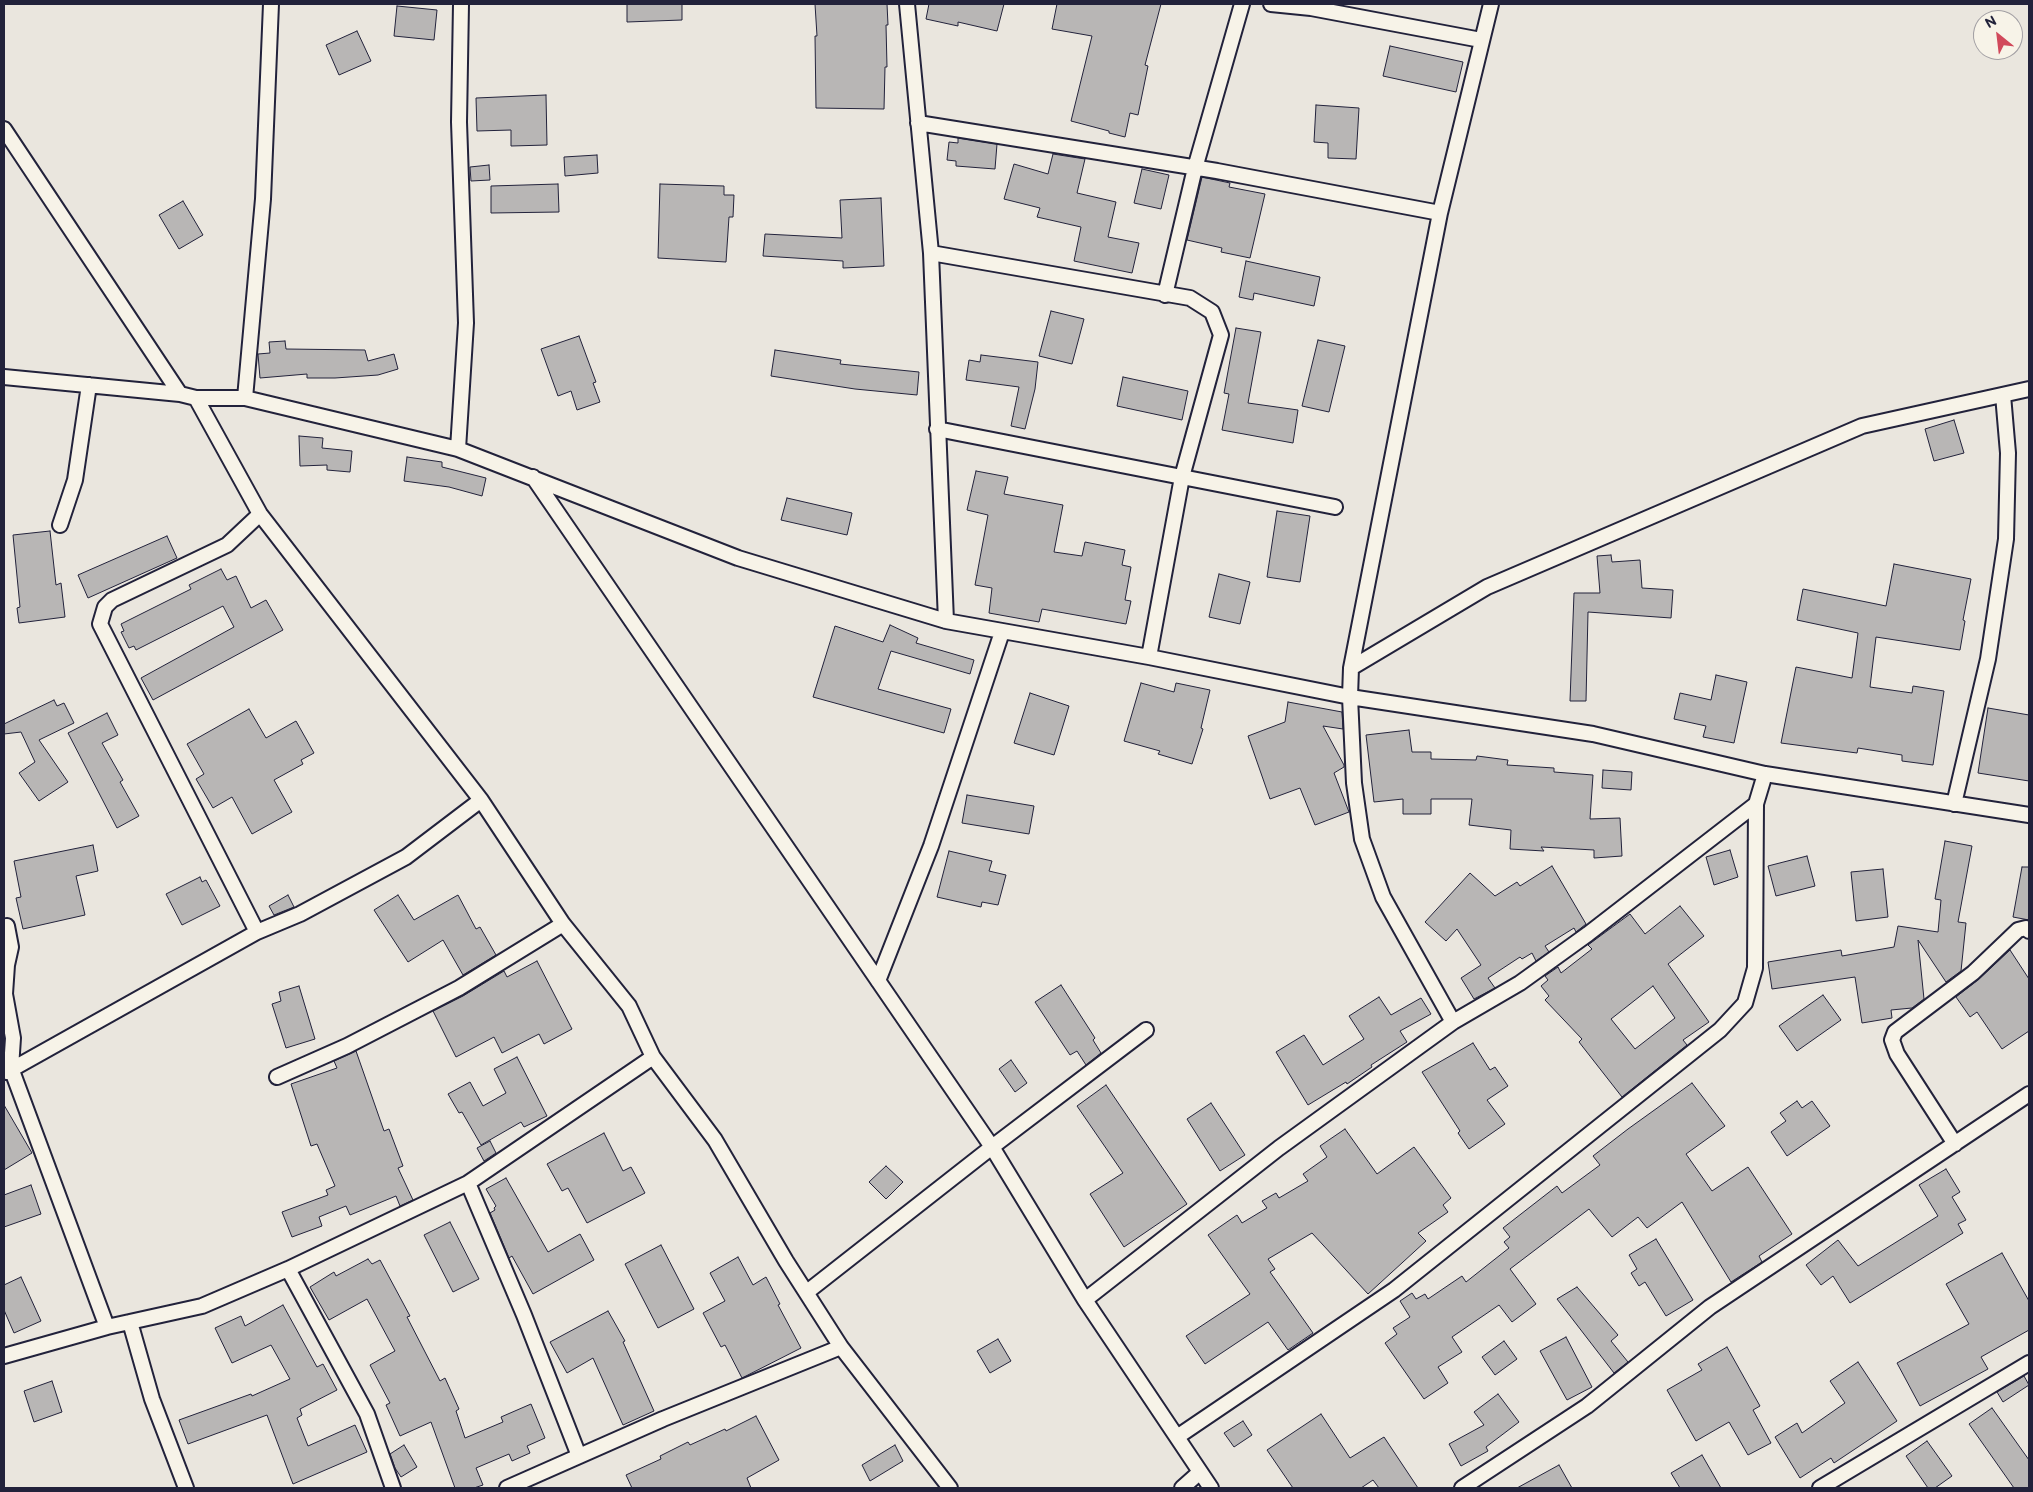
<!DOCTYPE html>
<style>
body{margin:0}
#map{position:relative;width:2033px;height:1492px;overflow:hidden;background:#eae6de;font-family:"Balsamiq Sans",sans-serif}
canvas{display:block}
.frame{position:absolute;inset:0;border:5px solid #22223b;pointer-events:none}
.north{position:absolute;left:1973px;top:10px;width:50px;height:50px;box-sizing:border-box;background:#f7f3e8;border:1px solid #a29fa3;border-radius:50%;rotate:331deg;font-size:14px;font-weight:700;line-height:20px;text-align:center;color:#22223b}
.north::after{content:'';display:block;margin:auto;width:18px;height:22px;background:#d1495b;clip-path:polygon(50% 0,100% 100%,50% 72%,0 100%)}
</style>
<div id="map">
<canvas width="2033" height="1492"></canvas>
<div class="frame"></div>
<div class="north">N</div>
</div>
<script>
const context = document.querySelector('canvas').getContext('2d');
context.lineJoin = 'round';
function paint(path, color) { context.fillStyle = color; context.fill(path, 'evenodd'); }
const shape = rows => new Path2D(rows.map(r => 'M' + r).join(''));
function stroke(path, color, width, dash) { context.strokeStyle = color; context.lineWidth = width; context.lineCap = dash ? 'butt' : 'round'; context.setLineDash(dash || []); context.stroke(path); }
const building = shape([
 [627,4,682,4,682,20,627,22,627,4],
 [815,4,887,4,888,25,886,25,887,67,885,67,884,109,816,108,815,36,817,36,815,4],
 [929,4,1004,4,997,31,958,22,958,26,926,19,929,4],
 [1057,4,1161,4,1145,65,1148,66,1138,115,1130,113,1125,137,1109,133,1109,131,1071,121,1092,36,1052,29,1057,4],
 [397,6,437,10,434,40,394,36,397,6],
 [357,31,371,61,339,75,326,45,357,31],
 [1390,46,1463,62,1456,92,1383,76,1390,46],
 [546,95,547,145,511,146,511,130,477,131,476,98,546,95],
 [1316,105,1359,108,1356,159,1328,158,1328,143,1314,142,1316,105],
 [958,138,997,144,995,169,956,166,956,161,947,160,949,142,958,143,958,138],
 [1053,154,1085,159,1077,193,1116,202,1108,237,1139,243,1132,273,1074,261,1081,227,1037,217,1040,208,1004,199,1014,164,1048,174,1053,154],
 [597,155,598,173,565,176,564,157,597,155],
 [489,165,490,180,471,181,470,167,489,165],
 [1142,169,1169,175,1161,209,1134,203,1142,169],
 [1202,177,1230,183,1229,187,1265,194,1250,258,1221,252,1222,248,1187,240,1202,177],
 [558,184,559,212,491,213,491,186,558,184],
 [660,184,724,186,724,195,734,195,733,217,729,217,726,262,658,258,660,184],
 [881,198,884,266,843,268,843,261,763,256,765,234,842,238,840,200,881,198],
 [183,201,203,235,179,249,159,215,183,201],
 [1246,261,1320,277,1314,306,1254,293,1253,300,1239,297,1246,261],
 [1051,311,1084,319,1072,364,1039,356,1051,311],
 [1236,328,1261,332,1248,403,1298,410,1293,443,1222,430,1229,394,1224,393,1236,328],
 [579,336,596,382,593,383,600,402,577,410,571,391,558,396,541,349,579,336],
 [1318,340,1345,346,1329,412,1302,406,1318,340],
 [285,341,286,349,365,350,368,361,394,354,398,369,378,375,335,378,307,378,307,374,260,378,258,354,270,353,269,342,285,341],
 [775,350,841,360,840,364,919,372,917,395,855,389,771,376,775,350],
 [981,355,1038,362,1035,389,1025,429,1011,426,1019,387,966,380,969,360,980,362,981,355],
 [1123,377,1188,391,1182,420,1117,406,1123,377],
 [1954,420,1964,453,1934,461,1925,429,1954,420],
 [299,436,323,438,322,448,352,451,350,472,327,470,327,465,300,466,299,436],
 [407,457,442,462,442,467,486,478,482,496,449,487,404,481,407,457],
 [976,471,1008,477,1004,494,1063,505,1054,552,1082,556,1085,542,1125,550,1122,565,1131,567,1125,600,1131,601,1126,624,1042,609,1039,622,989,613,992,588,975,585,988,515,967,510,976,471],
 [787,498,852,513,847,535,781,520,787,498],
 [1277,511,1310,516,1300,582,1267,577,1277,511],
 [50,531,56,585,61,583,65,617,19,623,17,608,20,607,13,535,50,531],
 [167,536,177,558,88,598,78,575,167,536],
 [1611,555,1612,562,1640,560,1642,588,1673,590,1671,618,1588,612,1586,701,1570,701,1574,593,1600,593,1597,556,1611,555],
 [1894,564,1971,579,1963,620,1965,621,1960,650,1876,637,1870,687,1912,693,1913,686,1944,691,1933,765,1902,761,1902,755,1858,748,1857,753,1781,743,1796,667,1852,678,1858,633,1797,620,1803,589,1886,606,1894,564],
 [221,569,227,580,236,576,251,608,266,600,283,630,153,700,141,678,234,627,223,606,136,650,134,646,129,648,121,632,124,631,121,624,191,589,189,585,221,569],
 [1219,574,1250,582,1240,624,1209,617,1219,574],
 [890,625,918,638,916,643,974,660,970,674,891,651,878,689,951,709,944,733,813,697,835,626,883,642,890,625],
 [1716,675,1747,682,1734,743,1703,737,1706,726,1674,719,1680,693,1711,700,1716,675],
 [1141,683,1174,692,1176,683,1210,690,1201,728,1203,729,1192,764,1158,754,1160,751,1124,741,1141,683],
 [1030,693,1069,706,1054,755,1014,743,1030,693],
 [54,700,57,706,64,703,74,723,39,740,68,782,39,801,19,773,35,762,21,732,4,734,4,724,54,700],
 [1288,702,1342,712,1343,729,1323,726,1344,765,1344,767,1334,773,1349,812,1315,825,1300,788,1270,799,1248,736,1285,722,1288,702],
 [1988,708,2029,715,2029,781,1978,773,1988,708],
 [249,709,266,738,296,721,314,753,301,760,303,764,274,780,292,812,252,834,232,797,213,808,196,779,204,774,187,744,249,709],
 [107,713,118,735,102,743,123,780,120,782,139,816,117,828,68,733,107,713],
 [1409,730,1412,752,1431,752,1431,759,1476,760,1477,756,1508,760,1507,765,1554,768,1554,772,1593,775,1590,819,1620,818,1622,856,1594,858,1594,850,1541,847,1544,851,1510,849,1511,830,1469,825,1472,799,1431,799,1431,814,1403,814,1403,799,1374,802,1366,735,1409,730],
 [1603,770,1632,772,1631,790,1602,788,1603,770],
 [967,795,1034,806,1029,834,962,823,967,795],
 [1945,841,1972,846,1958,922,1966,923,1961,971,1946,982,1918,940,1924,999,1912,1008,1891,1010,1892,1018,1862,1023,1855,977,1772,989,1768,962,1841,950,1842,956,1894,947,1898,926,1938,932,1941,900,1935,899,1945,841],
 [93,845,98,871,76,876,85,915,23,929,16,898,21,897,14,861,93,845],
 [1730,850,1738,877,1714,885,1706,857,1730,850],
 [949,851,992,861,989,871,1006,875,998,905,982,902,981,907,937,897,949,851],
 [1807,856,1815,886,1776,896,1768,866,1807,856],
 [1552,866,1586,924,1576,932,1574,928,1545,946,1549,952,1536,961,1532,953,1522,959,1520,957,1488,978,1495,988,1474,999,1461,978,1481,965,1457,929,1446,941,1425,922,1470,873,1495,896,1517,882,1520,886,1552,866],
 [2022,867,2029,867,2029,920,2013,917,2022,867],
 [1883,869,1888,917,1856,921,1851,872,1883,869],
 [200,877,202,882,206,880,220,906,182,925,166,894,200,877],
 [288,895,294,907,274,915,269,906,288,895],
 [398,895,414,920,458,895,476,929,480,927,496,955,463,975,443,940,408,962,374,910,398,895],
 [1680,906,1704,936,1668,964,1709,1022,1683,1040,1687,1045,1622,1097,1579,1042,1582,1039,1545,1000,1549,996,1541,986,1548,980,1545,976,1558,967,1561,973,1592,949,1588,945,1630,914,1645,934,1680,906],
 [1653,986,1675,1018,1635,1049,1611,1019,1653,986],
 [2010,950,2029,979,2029,1031,2002,1049,1977,1012,1970,1017,1956,997,1979,979,2010,950],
 [537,961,572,1029,544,1044,539,1034,502,1053,494,1037,456,1057,433,1011,463,996,504,971,507,977,537,961],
 [1061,985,1095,1038,1093,1040,1101,1053,1086,1065,1077,1051,1070,1055,1035,1002,1061,985],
 [299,986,315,1039,286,1048,272,1004,281,1001,279,992,299,986],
 [1823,995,1841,1020,1797,1051,1779,1026,1823,995],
 [1379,997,1391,1015,1421,998,1431,1014,1400,1031,1407,1042,1371,1065,1372,1067,1347,1084,1346,1082,1308,1105,1276,1052,1304,1035,1323,1065,1364,1039,1349,1016,1379,997],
 [1473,1043,1490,1070,1495,1067,1508,1086,1487,1100,1505,1124,1469,1149,1458,1133,1460,1131,1422,1072,1473,1043],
 [356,1051,384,1131,389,1129,403,1166,398,1168,413,1200,400,1206,396,1196,350,1215,346,1206,319,1217,322,1226,292,1237,282,1212,328,1195,326,1190,335,1186,317,1144,311,1146,291,1084,337,1068,334,1061,356,1051],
 [517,1057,547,1116,524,1127,521,1122,481,1145,462,1112,459,1113,448,1094,470,1082,483,1106,506,1093,494,1069,517,1057],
 [1011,1060,1027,1083,1015,1092,999,1069,1011,1060],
 [1692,1083,1725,1126,1686,1154,1712,1191,1748,1167,1792,1234,1759,1256,1762,1262,1731,1282,1682,1202,1647,1228,1638,1217,1612,1237,1589,1209,1510,1269,1536,1304,1512,1322,1499,1305,1452,1337,1462,1352,1438,1367,1448,1383,1424,1399,1385,1343,1397,1334,1393,1328,1410,1317,1400,1301,1412,1293,1416,1299,1425,1294,1428,1299,1462,1276,1466,1282,1509,1248,1504,1242,1510,1237,1503,1228,1557,1186,1562,1193,1600,1165,1593,1156,1628,1129,1692,1083],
 [1106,1085,1187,1204,1124,1247,1090,1194,1123,1173,1077,1106,1106,1085],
 [1797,1101,1802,1108,1812,1101,1830,1126,1787,1156,1771,1132,1786,1121,1780,1113,1797,1101],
 [1211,1103,1245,1155,1220,1171,1187,1119,1211,1103],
 [4,1105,32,1153,4,1170,4,1105],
 [1345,1129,1377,1174,1414,1147,1451,1198,1443,1205,1448,1212,1418,1233,1426,1241,1368,1294,1312,1233,1268,1259,1275,1269,1270,1272,1313,1333,1288,1350,1268,1322,1205,1364,1186,1336,1250,1294,1208,1235,1237,1215,1242,1223,1267,1208,1262,1201,1276,1193,1279,1198,1308,1181,1303,1174,1327,1157,1320,1146,1345,1129],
 [604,1133,623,1171,631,1167,645,1193,587,1223,568,1188,562,1191,547,1164,604,1133],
 [490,1141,496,1153,484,1161,477,1148,490,1141],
 [886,1166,903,1182,886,1199,869,1182,886,1166],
 [1946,1169,1960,1192,1952,1197,1966,1220,1958,1224,1963,1233,1850,1303,1833,1276,1821,1285,1806,1265,1838,1240,1858,1266,1938,1216,1919,1185,1946,1169],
 [506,1178,548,1252,580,1234,594,1260,533,1294,512,1256,509,1258,490,1213,495,1210,494,1208,496,1206,486,1189,506,1178],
 [31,1185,41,1214,4,1227,4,1195,31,1185],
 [450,1222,479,1279,453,1292,424,1235,450,1222],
 [1656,1239,1693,1300,1666,1316,1645,1282,1639,1286,1631,1273,1637,1269,1629,1255,1656,1239],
 [661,1245,694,1309,658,1328,625,1264,661,1245],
 [2002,1253,2029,1301,2029,1330,1981,1357,1988,1369,1920,1406,1897,1363,1969,1324,1946,1284,2002,1253],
 [738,1257,753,1285,766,1277,780,1304,778,1305,801,1348,742,1378,725,1345,721,1347,703,1313,725,1301,710,1273,738,1257],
 [368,1259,372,1264,380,1260,410,1316,407,1317,440,1381,445,1378,459,1409,456,1411,465,1438,503,1422,501,1417,531,1404,545,1438,527,1446,530,1453,512,1461,509,1454,476,1468,483,1485,474,1488,455,1488,431,1422,400,1436,386,1405,390,1403,370,1365,395,1351,367,1299,329,1320,310,1287,334,1272,336,1276,368,1259],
 [21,1277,41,1321,14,1333,4,1310,4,1285,21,1277],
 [1577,1287,1618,1335,1611,1341,1628,1362,1614,1373,1557,1299,1577,1287],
 [283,1305,317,1367,323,1364,337,1390,300,1409,302,1415,297,1418,308,1446,355,1425,367,1452,293,1484,267,1415,188,1444,179,1420,251,1394,252,1396,290,1379,271,1345,232,1363,215,1328,241,1316,245,1326,283,1305],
 [608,1311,625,1341,623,1342,654,1411,623,1425,593,1358,567,1373,550,1342,608,1311],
 [1566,1337,1592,1387,1567,1400,1540,1351,1566,1337],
 [998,1339,1011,1361,990,1373,977,1351,998,1339],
 [1504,1341,1517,1359,1495,1375,1482,1357,1504,1341],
 [1727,1347,1760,1406,1753,1410,1771,1443,1748,1455,1729,1422,1696,1441,1667,1390,1702,1370,1698,1364,1727,1347],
 [1858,1362,1897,1421,1834,1463,1831,1458,1800,1478,1775,1437,1797,1423,1802,1433,1845,1403,1830,1381,1858,1362],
 [2024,1376,2029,1385,2003,1402,1997,1392,2024,1376],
 [52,1381,62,1412,34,1422,24,1391,52,1381],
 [1498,1394,1519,1422,1486,1447,1488,1451,1461,1466,1449,1444,1484,1425,1474,1412,1498,1394],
 [1992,1408,2029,1460,2029,1488,2014,1488,1969,1424,1992,1408],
 [1321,1414,1350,1458,1384,1437,1418,1488,1379,1488,1373,1480,1361,1488,1293,1488,1267,1450,1321,1414],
 [756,1416,779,1460,747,1478,751,1488,632,1488,626,1475,661,1459,660,1456,688,1442,690,1445,725,1429,726,1431,756,1416],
 [1243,1421,1252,1435,1234,1447,1224,1433,1243,1421],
 [1927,1441,1952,1476,1935,1488,1928,1488,1906,1456,1927,1441],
 [404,1445,417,1467,401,1477,395,1468,390,1454,404,1445],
 [895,1445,903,1461,870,1481,862,1465,895,1445],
 [1702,1455,1721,1488,1680,1488,1671,1473,1702,1455],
 [1559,1465,1572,1488,1517,1488,1559,1465]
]);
const street = shape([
 [907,4,931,253,946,621],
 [1271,4,1311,8,1481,40],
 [918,123,1217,171,1440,213],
 [4,129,180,394],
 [931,253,1190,298,1212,312,1221,335,1182,477,1149,657],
 [1165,295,1195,168,1242,4],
 [4,377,180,394,196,398,245,398,458,449,738,558,946,621,1149,657,1350,697,1593,734,1765,774,2029,815],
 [196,398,260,514,481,800,563,924,629,1006,653,1057,715,1140,786,1261,841,1347,950,1488],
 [245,398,263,199,271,4],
 [937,429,1335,507],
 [458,449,466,323,459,122,461,4],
 [533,477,992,1147,1085,1300,1211,1488],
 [260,514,227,545,112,600,105,607,100,624,257,932,300,914,406,857,481,800],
 [60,525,75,480,89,385],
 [1351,668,1487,587,1862,426,2029,389],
 [1954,804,1988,659,2006,539,2008,453,2003,395],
 [7,926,11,947,7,965,5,994,13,1038,11,1068,107,1327],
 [878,981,931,846,1002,632],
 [1453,1022,1383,897,1362,839,1354,783,1350,697,1351,668,1440,213,1491,4],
 [7,1072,257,932],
 [277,1077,347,1046,459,988,563,924],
 [1955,1144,1897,1054,1892,1040,1895,1032,1973,973,2018,930,2026,928,2029,931],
 [468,1183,524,1315,579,1456],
 [288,1269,367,1414,393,1488],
 [807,1292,992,1147,1146,1030],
 [1085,1300,1279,1148,1453,1022,1520,983,1588,934,1756,804],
 [130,1322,152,1399,186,1488],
 [4,1356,107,1327,202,1306,288,1269,468,1183,653,1057],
 [1177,1437,1394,1290,1720,1030,1745,1003,1755,968,1756,804,1765,774],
 [507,1488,663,1419,841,1347],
 [1182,1488,1200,1472],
 [1462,1488,1587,1406,1710,1307,2029,1094],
 [1820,1488,2029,1363]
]);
paint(building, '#b8b6b5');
stroke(building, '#22223b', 1);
stroke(street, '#22223b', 18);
stroke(street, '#f7f3e8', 14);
</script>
